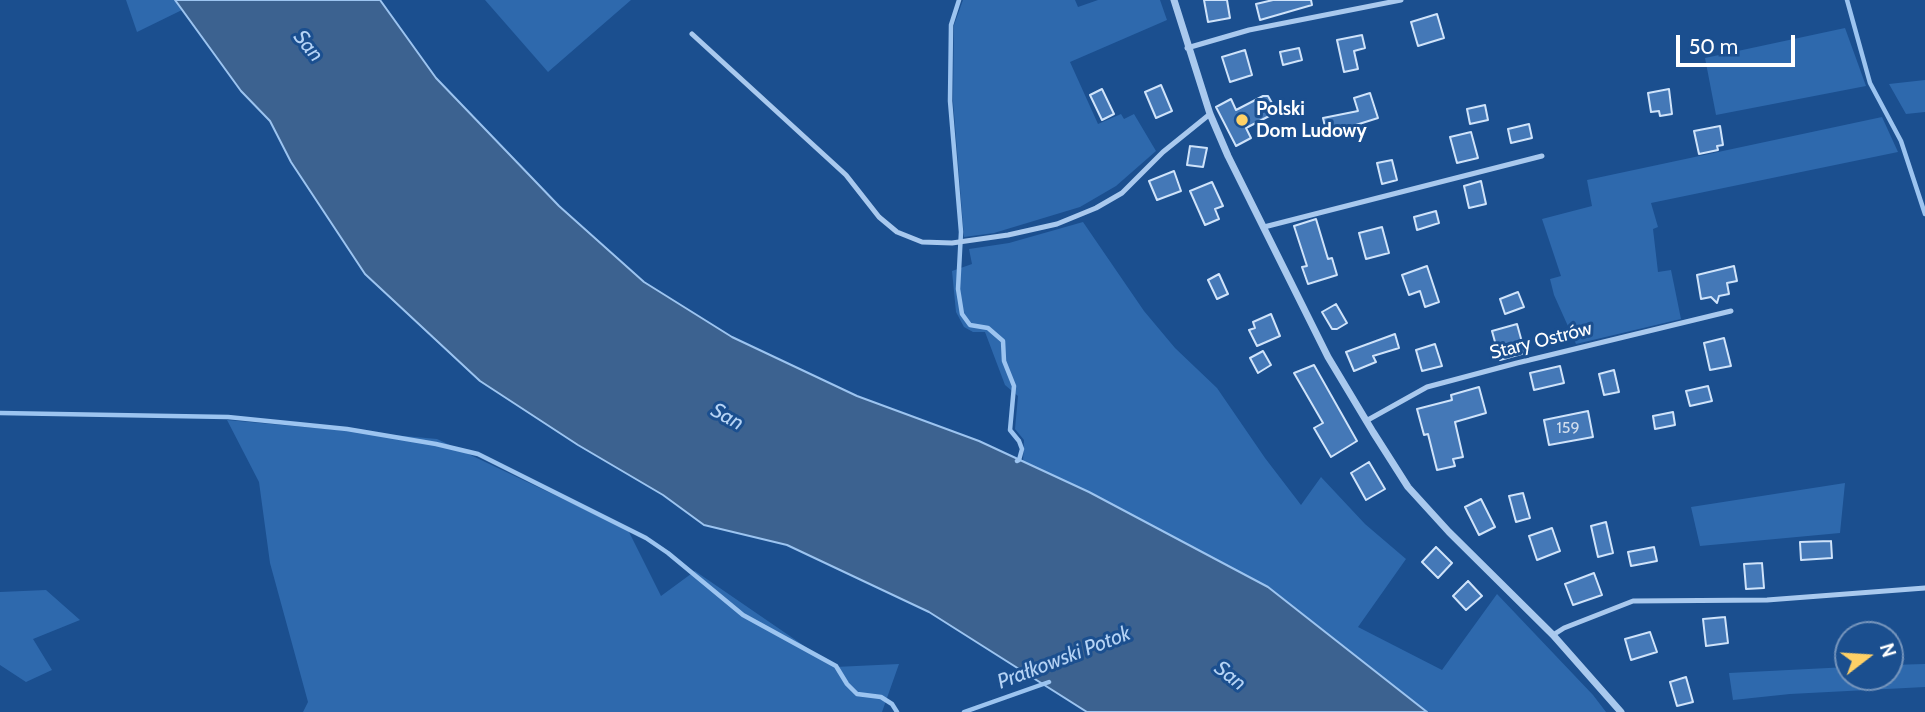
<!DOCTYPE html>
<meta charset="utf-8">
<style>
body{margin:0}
#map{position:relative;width:1925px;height:712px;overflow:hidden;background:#1b4f8f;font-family:Cabin,sans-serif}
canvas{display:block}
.north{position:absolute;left:1834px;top:621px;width:70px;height:70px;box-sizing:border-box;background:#1b4f8f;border:2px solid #7695bc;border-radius:50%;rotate:73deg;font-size:19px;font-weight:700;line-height:28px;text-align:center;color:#fff}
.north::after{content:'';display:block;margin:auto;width:24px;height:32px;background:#ffd166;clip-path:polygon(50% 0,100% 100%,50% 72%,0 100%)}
.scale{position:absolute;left:1676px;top:35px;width:119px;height:32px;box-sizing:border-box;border:4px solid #fff;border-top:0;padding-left:9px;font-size:21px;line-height:24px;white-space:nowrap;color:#fff;-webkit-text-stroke:5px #1b4f8f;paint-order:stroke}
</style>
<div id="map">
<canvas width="1925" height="712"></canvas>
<div class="north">N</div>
<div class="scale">50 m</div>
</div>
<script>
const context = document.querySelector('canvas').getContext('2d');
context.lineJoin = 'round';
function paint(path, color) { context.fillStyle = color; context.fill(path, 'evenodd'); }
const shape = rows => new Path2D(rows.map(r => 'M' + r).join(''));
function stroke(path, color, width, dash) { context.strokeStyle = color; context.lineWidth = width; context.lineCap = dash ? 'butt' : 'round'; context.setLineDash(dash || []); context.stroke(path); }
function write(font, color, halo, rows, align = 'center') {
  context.font = font + ' Cabin,sans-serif'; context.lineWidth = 6; context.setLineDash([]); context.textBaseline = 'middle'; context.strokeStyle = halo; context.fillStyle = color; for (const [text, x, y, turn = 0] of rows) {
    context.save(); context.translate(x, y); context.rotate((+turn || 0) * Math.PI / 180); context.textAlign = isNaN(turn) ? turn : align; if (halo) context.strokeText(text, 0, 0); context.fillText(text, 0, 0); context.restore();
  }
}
const green = shape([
 [126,0,175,0,182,10,137,32],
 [485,0,631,0,548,72],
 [963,0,1075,0,1078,7,1098,0,1160,0,1167,20,1070,62,1098,124,1121,114,1124,119,1134,114,1156,151,1116,186,1080,207,994,233,964,237,953,101,954,25],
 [1845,28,1866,86,1716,115,1705,58],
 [1925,80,1925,112,1906,114,1889,84],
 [1882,117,1898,152,1651,203,1658,227,1653,229,1658,272,1671,270,1681,319,1576,344,1554,295,1550,279,1561,276,1542,219,1592,206,1587,180],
 [1083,222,1144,311,1175,348,1217,388,1265,458,1301,505,1321,477,1365,524,1406,559,1358,627,1442,670,1497,594,1593,695,1606,712,1427,712,1268,587,1089,492,1023,461,1024,440,1015,429,1018,396,1005,385,985,332,973,332,964,327,956,312,952,271,972,264,969,249,1009,243],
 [227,420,437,439,628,530,661,596,695,571,835,667,899,664,882,712,303,712,308,702,270,563,259,482],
 [1845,483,1840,533,1700,546,1691,507],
 [46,590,80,620,33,639,52,670,26,682,0,665,0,592],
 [1925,664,1925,687,1790,694,1733,700,1729,673,1848,667,1848,677,1890,677,1890,665]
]);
const water = shape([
 [175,0,380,0,436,78,559,206,644,282,732,337,857,396,979,441,1089,492,1268,587,1427,712,1087,712,929,612,787,545,704,525,663,495,578,445,480,381,365,274,291,162,270,121,241,91,175,0]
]);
const stream = shape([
 [959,0,951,25,950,101,961,232,958,289,962,314,970,325,988,328,1003,341,1004,361,1014,386,1010,430,1019,441,1022,449,1019,460,1017,461],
 [1847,0,1870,83,1901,141,1925,214],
 [0,413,228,417,347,429,436,444,478,454,646,538,668,553,743,615,836,666,847,684,857,694,881,697,892,704,897,712],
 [964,712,1049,682]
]);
const building = shape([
 [1204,0,1227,0,1230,18,1208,22,1204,0],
 [1273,0,1311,0,1312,5,1260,20,1256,4,1273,0],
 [1437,14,1444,38,1418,46,1411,22,1437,14],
 [1362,35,1365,48,1354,51,1358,69,1344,72,1337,40,1362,35],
 [1299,48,1302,60,1283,65,1280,52,1299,48],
 [1245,50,1252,75,1230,82,1222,57,1245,50],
 [1161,85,1172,111,1156,118,1145,92,1161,85],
 [1102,89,1114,114,1102,120,1090,95,1102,89],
 [1669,89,1672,114,1660,116,1659,111,1651,112,1648,93,1669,89],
 [1370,93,1378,118,1340,130,1342,136,1328,139,1323,118,1358,111,1354,98,1370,93],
 [1263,96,1268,96,1277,112,1246,128,1251,138,1236,146,1216,107,1231,99,1236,110,1263,96],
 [1485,105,1488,120,1470,124,1467,109,1485,105],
 [1529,124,1532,138,1511,143,1508,129,1529,124],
 [1720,126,1723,145,1717,146,1718,150,1699,154,1694,131,1720,126],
 [1471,132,1478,158,1457,163,1450,137,1471,132],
 [1190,146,1207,148,1203,167,1187,165,1190,146],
 [1392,160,1397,180,1382,184,1377,163,1392,160],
 [1174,171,1181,191,1157,200,1149,181,1174,171],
 [1481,181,1486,204,1469,208,1464,186,1481,181],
 [1212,182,1223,206,1215,209,1219,219,1205,225,1190,191,1212,182],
 [1436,211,1439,223,1417,230,1414,217,1436,211],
 [1316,219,1328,259,1332,258,1337,275,1308,284,1302,267,1307,266,1294,226,1316,219],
 [1382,227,1389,253,1366,259,1359,233,1382,227],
 [1427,266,1439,302,1425,307,1420,291,1409,295,1402,275,1427,266],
 [1734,266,1737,281,1727,283,1729,294,1719,296,1717,303,1711,297,1701,299,1697,275,1734,266],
 [1219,274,1228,294,1217,299,1208,280,1219,274],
 [1518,292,1524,307,1505,314,1500,299,1518,292],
 [1336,304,1347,323,1337,329,1332,329,1322,312,1336,304],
 [1271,314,1280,336,1257,346,1249,330,1255,328,1253,322,1271,314],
 [1517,324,1525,353,1500,360,1492,331,1517,324],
 [1395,334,1399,348,1373,356,1376,362,1354,371,1346,352,1395,334],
 [1724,338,1731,366,1710,370,1704,343,1724,338],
 [1435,344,1442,366,1422,371,1416,350,1435,344],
 [1263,351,1271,365,1258,373,1250,358,1263,351],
 [1314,365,1357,441,1331,457,1314,428,1323,423,1294,373,1314,365],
 [1560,366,1564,383,1534,390,1530,373,1560,366],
 [1614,370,1619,392,1604,395,1599,374,1614,370],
 [1708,386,1712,401,1690,406,1686,391,1708,386],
 [1479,387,1486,413,1455,422,1463,457,1453,459,1455,466,1437,470,1428,434,1424,435,1417,409,1452,400,1451,395,1479,387],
 [1588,411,1593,437,1549,445,1544,420,1588,411],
 [1673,412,1675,425,1655,429,1653,416,1673,412],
 [1369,462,1385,489,1366,500,1351,473,1369,462],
 [1523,493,1530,518,1516,522,1509,496,1523,493],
 [1481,499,1495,527,1479,535,1465,507,1481,499],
 [1606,522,1613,553,1598,557,1591,526,1606,522],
 [1552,528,1560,551,1537,560,1529,536,1552,528],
 [1831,541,1832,558,1801,560,1800,542,1831,541],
 [1436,547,1452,563,1438,578,1422,562,1436,547],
 [1654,547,1657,561,1631,566,1628,552,1654,547],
 [1762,563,1764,588,1746,589,1744,564,1762,563],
 [1594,573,1602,595,1573,605,1565,584,1594,573],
 [1468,581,1482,596,1466,610,1453,596,1468,581],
 [1725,617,1728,643,1706,646,1703,619,1725,617],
 [1650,632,1657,652,1631,660,1625,639,1650,632],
 [1686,677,1693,702,1677,706,1670,682,1686,677]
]);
const service = shape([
 [692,34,846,175,879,217,897,232,922,242,952,243,1008,235,1057,224,1096,208,1122,193,1163,152,1210,114],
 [1187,48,1249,30,1401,0],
 [1264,227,1542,156],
 [1366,421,1427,387,1517,363,1731,311],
 [1553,635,1564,628,1633,601,1767,600,1925,588]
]);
const minor = shape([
 [1174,0,1210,114,1228,156,1328,357,1373,432,1408,487,1449,532,1553,635,1621,712]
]);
const markers = [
 [1242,120,7,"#ffd166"]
];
const numberNames = [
 ["159",1568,428]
];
const poiNames = [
 ["Polski",1256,109],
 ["Dom Ludowy",1256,131]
];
const streetNames = [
 ["Stary Ostrów",1541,341,-14]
];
const waterNames = [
 ["San",308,46,51],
 ["San",727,417,29],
 ["Prałkowski Potok",1064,658,-21],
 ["San",1230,676,38]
];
paint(green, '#2e69ad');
paint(water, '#3c6290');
stroke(water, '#9cc4f0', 2);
stroke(stream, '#9cc4f0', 4.5);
paint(building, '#4478b7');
stroke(building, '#cfe3fa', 2);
stroke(service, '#a9c9ee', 5);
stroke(minor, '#a9c9ee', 7);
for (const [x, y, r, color] of markers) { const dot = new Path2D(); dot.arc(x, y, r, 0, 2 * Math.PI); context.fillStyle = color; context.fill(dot); stroke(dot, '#1b4f8f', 2.5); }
write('16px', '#d0dded', null, numberNames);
write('bold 19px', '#fff', '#1b4f8f', poiNames, 'left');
write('19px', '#fff', '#1b4f8f', streetNames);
write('italic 21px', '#b5d3f5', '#1b4f8f', waterNames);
</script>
